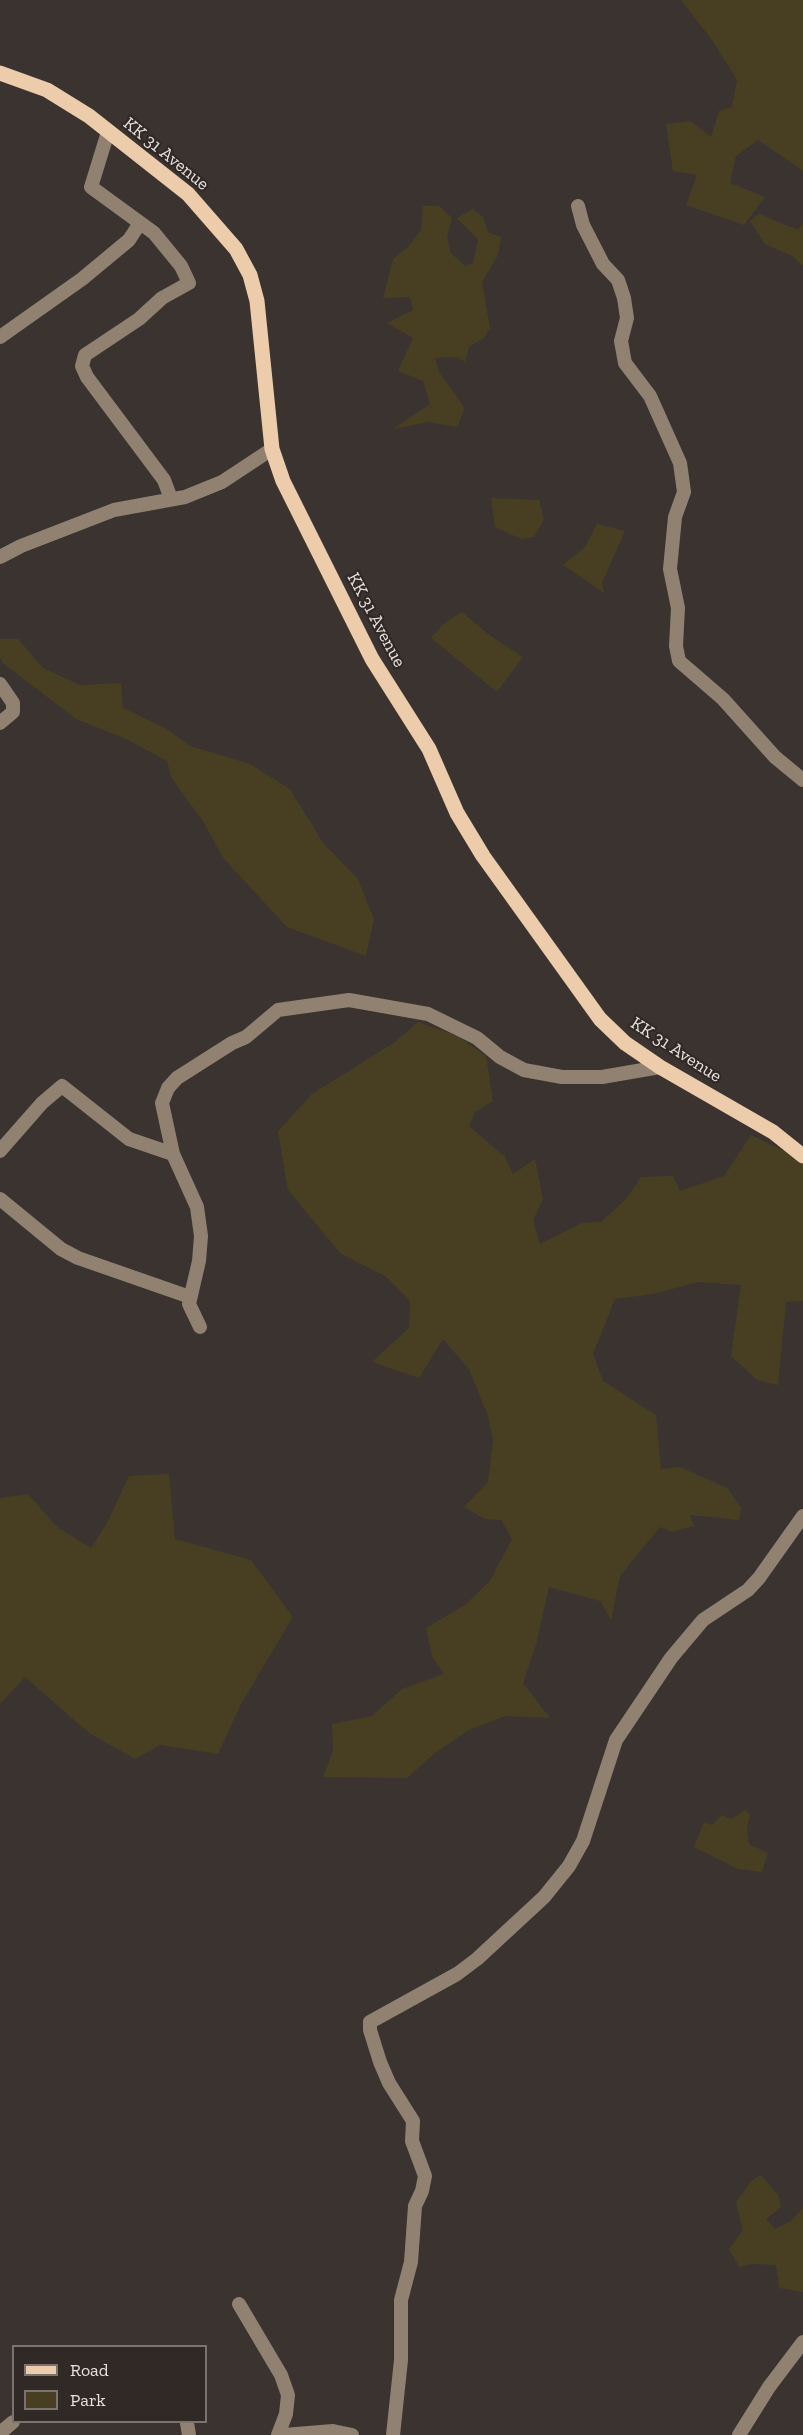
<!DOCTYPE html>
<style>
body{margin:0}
#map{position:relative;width:803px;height:2435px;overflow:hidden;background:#3b3330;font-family:"Zilla Slab",serif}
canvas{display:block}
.legend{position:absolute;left:12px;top:2345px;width:195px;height:78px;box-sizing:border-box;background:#312926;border:2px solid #7a7370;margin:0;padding:8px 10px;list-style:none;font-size:18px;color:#e7e2df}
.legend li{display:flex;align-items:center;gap:12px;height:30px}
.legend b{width:30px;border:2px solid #7a7370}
</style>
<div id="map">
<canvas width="803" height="2435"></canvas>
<ul class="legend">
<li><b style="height:8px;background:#ecccaa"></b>Road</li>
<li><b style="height:16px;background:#483f23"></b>Park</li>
</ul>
</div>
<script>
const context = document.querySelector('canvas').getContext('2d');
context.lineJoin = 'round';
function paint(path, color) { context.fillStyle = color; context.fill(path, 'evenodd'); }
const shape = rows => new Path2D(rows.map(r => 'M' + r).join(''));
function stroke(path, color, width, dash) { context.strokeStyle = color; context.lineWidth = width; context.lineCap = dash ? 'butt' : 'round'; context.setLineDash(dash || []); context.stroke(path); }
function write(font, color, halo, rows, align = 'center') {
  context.font = font + ' "Zilla Slab",serif'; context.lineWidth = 4.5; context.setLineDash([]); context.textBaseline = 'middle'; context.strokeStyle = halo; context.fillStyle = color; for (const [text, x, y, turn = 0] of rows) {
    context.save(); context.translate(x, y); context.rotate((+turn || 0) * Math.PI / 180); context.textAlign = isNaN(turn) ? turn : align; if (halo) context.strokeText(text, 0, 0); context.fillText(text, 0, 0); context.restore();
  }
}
const green = shape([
 [681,0,803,0,803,171,758,140,736,156,730,183,765,197,744,225,686,205,697,175,673,171,666,124,690,121,711,137,719,111,732,107,737,80,712,40],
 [423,206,439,206,452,218,447,237,451,253,465,266,473,263,478,239,457,218,473,209,483,217,488,232,501,237,498,255,482,282,490,328,484,338,469,347,465,362,457,357,435,358,439,372,465,408,457,427,428,422,393,429,430,404,423,381,398,371,413,338,387,323,413,310,410,297,383,298,393,259,410,245,421,230],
 [759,214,798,230,803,223,803,266,794,257,765,244,750,221],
 [491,498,539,500,544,520,534,537,521,539,495,527],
 [597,524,625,531,602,583,604,593,563,565,585,547],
 [462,612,488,634,523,657,497,692,431,638,443,624],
 [0,639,18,639,43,668,80,685,121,683,123,708,167,729,190,746,250,764,290,789,323,843,358,879,374,919,366,956,287,927,224,859,204,823,171,777,167,761,126,739,76,719,4,664,0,658],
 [418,1022,457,1036,486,1056,493,1101,475,1112,469,1126,505,1157,513,1174,535,1159,543,1199,533,1220,540,1244,582,1223,601,1222,626,1199,641,1177,673,1176,680,1191,724,1176,751,1135,803,1160,803,1301,786,1302,778,1385,757,1380,731,1356,741,1285,698,1282,653,1294,615,1299,593,1354,603,1381,656,1415,661,1469,680,1467,727,1488,741,1507,739,1520,690,1515,694,1526,672,1532,660,1527,620,1576,611,1620,600,1601,549,1587,536,1645,523,1683,550,1718,505,1716,469,1730,434,1754,407,1778,323,1777,333,1751,332,1724,372,1716,402,1689,444,1674,432,1656,426,1628,465,1605,490,1581,512,1539,501,1520,485,1519,464,1507,488,1482,493,1440,488,1416,469,1369,443,1339,419,1378,372,1362,409,1328,410,1301,385,1276,340,1253,288,1190,278,1131,312,1094,395,1042],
 [169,1474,175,1539,251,1560,293,1617,241,1704,218,1754,160,1745,135,1759,89,1733,25,1677,0,1704,0,1498,28,1494,57,1527,91,1548,107,1523,129,1476],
 [746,1810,750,1815,747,1828,749,1844,768,1853,762,1872,738,1869,694,1847,704,1822,712,1825,722,1815,731,1819],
 [761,2175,778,2195,781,2207,766,2219,775,2229,791,2221,803,2208,803,2292,779,2288,776,2265,752,2264,739,2267,729,2249,743,2230,736,2202,751,2181]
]);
const minor = shape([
 [108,132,91,187,154,233,181,266,189,283,162,298,139,319,85,355,82,366,87,377,164,480,170,496],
 [578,206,583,225,603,264,618,280,624,298,627,318,621,341,625,363,650,396,680,463,684,492,675,517,670,569,678,608,676,646,679,661,723,699,775,757,803,780],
 [0,337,82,279,129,240,140,223],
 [0,557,21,546,114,510,185,497,222,482,272,449],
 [0,684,13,703,13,712,0,723],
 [0,1151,42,1103,62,1086,129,1139,173,1154],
 [0,1199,61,1249,78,1258,190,1297],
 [200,1327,189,1304,199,1261,201,1236,197,1207,173,1154,162,1103,168,1088,177,1078,232,1043,246,1037,278,1010,349,1000,428,1014,477,1038,500,1057,524,1070,562,1077,602,1077,660,1067],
 [239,2304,281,2375,288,2395,286,2414,278,2435],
 [187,2423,189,2435],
 [0,2433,13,2422],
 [284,2435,333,2431,352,2435],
 [393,2435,401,2360,401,2300,411,2262,415,2206,422,2191,425,2176,412,2141,413,2121,389,2083,380,2062,370,2030,370,2022,457,1974,477,1959,544,1897,569,1866,583,1841,616,1740,671,1658,703,1620,748,1590,759,1578,803,1516],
 [739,2435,769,2387,803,2342]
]);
const major = shape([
 [0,73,47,90,89,116,188,194,236,249,250,275,257,301,272,449,283,481,372,659,429,749,457,813,483,856,600,1019,625,1043,660,1067,773,1132,803,1156]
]);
const streetNames = [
 ["KK 31 Avenue",166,154,39],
 ["KK 31 Avenue",376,620,62],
 ["KK 31 Avenue",676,1050,33]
];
paint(green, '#483f23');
stroke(minor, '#918170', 14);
stroke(major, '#ecccaa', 15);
write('18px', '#e7e2df', '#312926', streetNames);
</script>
